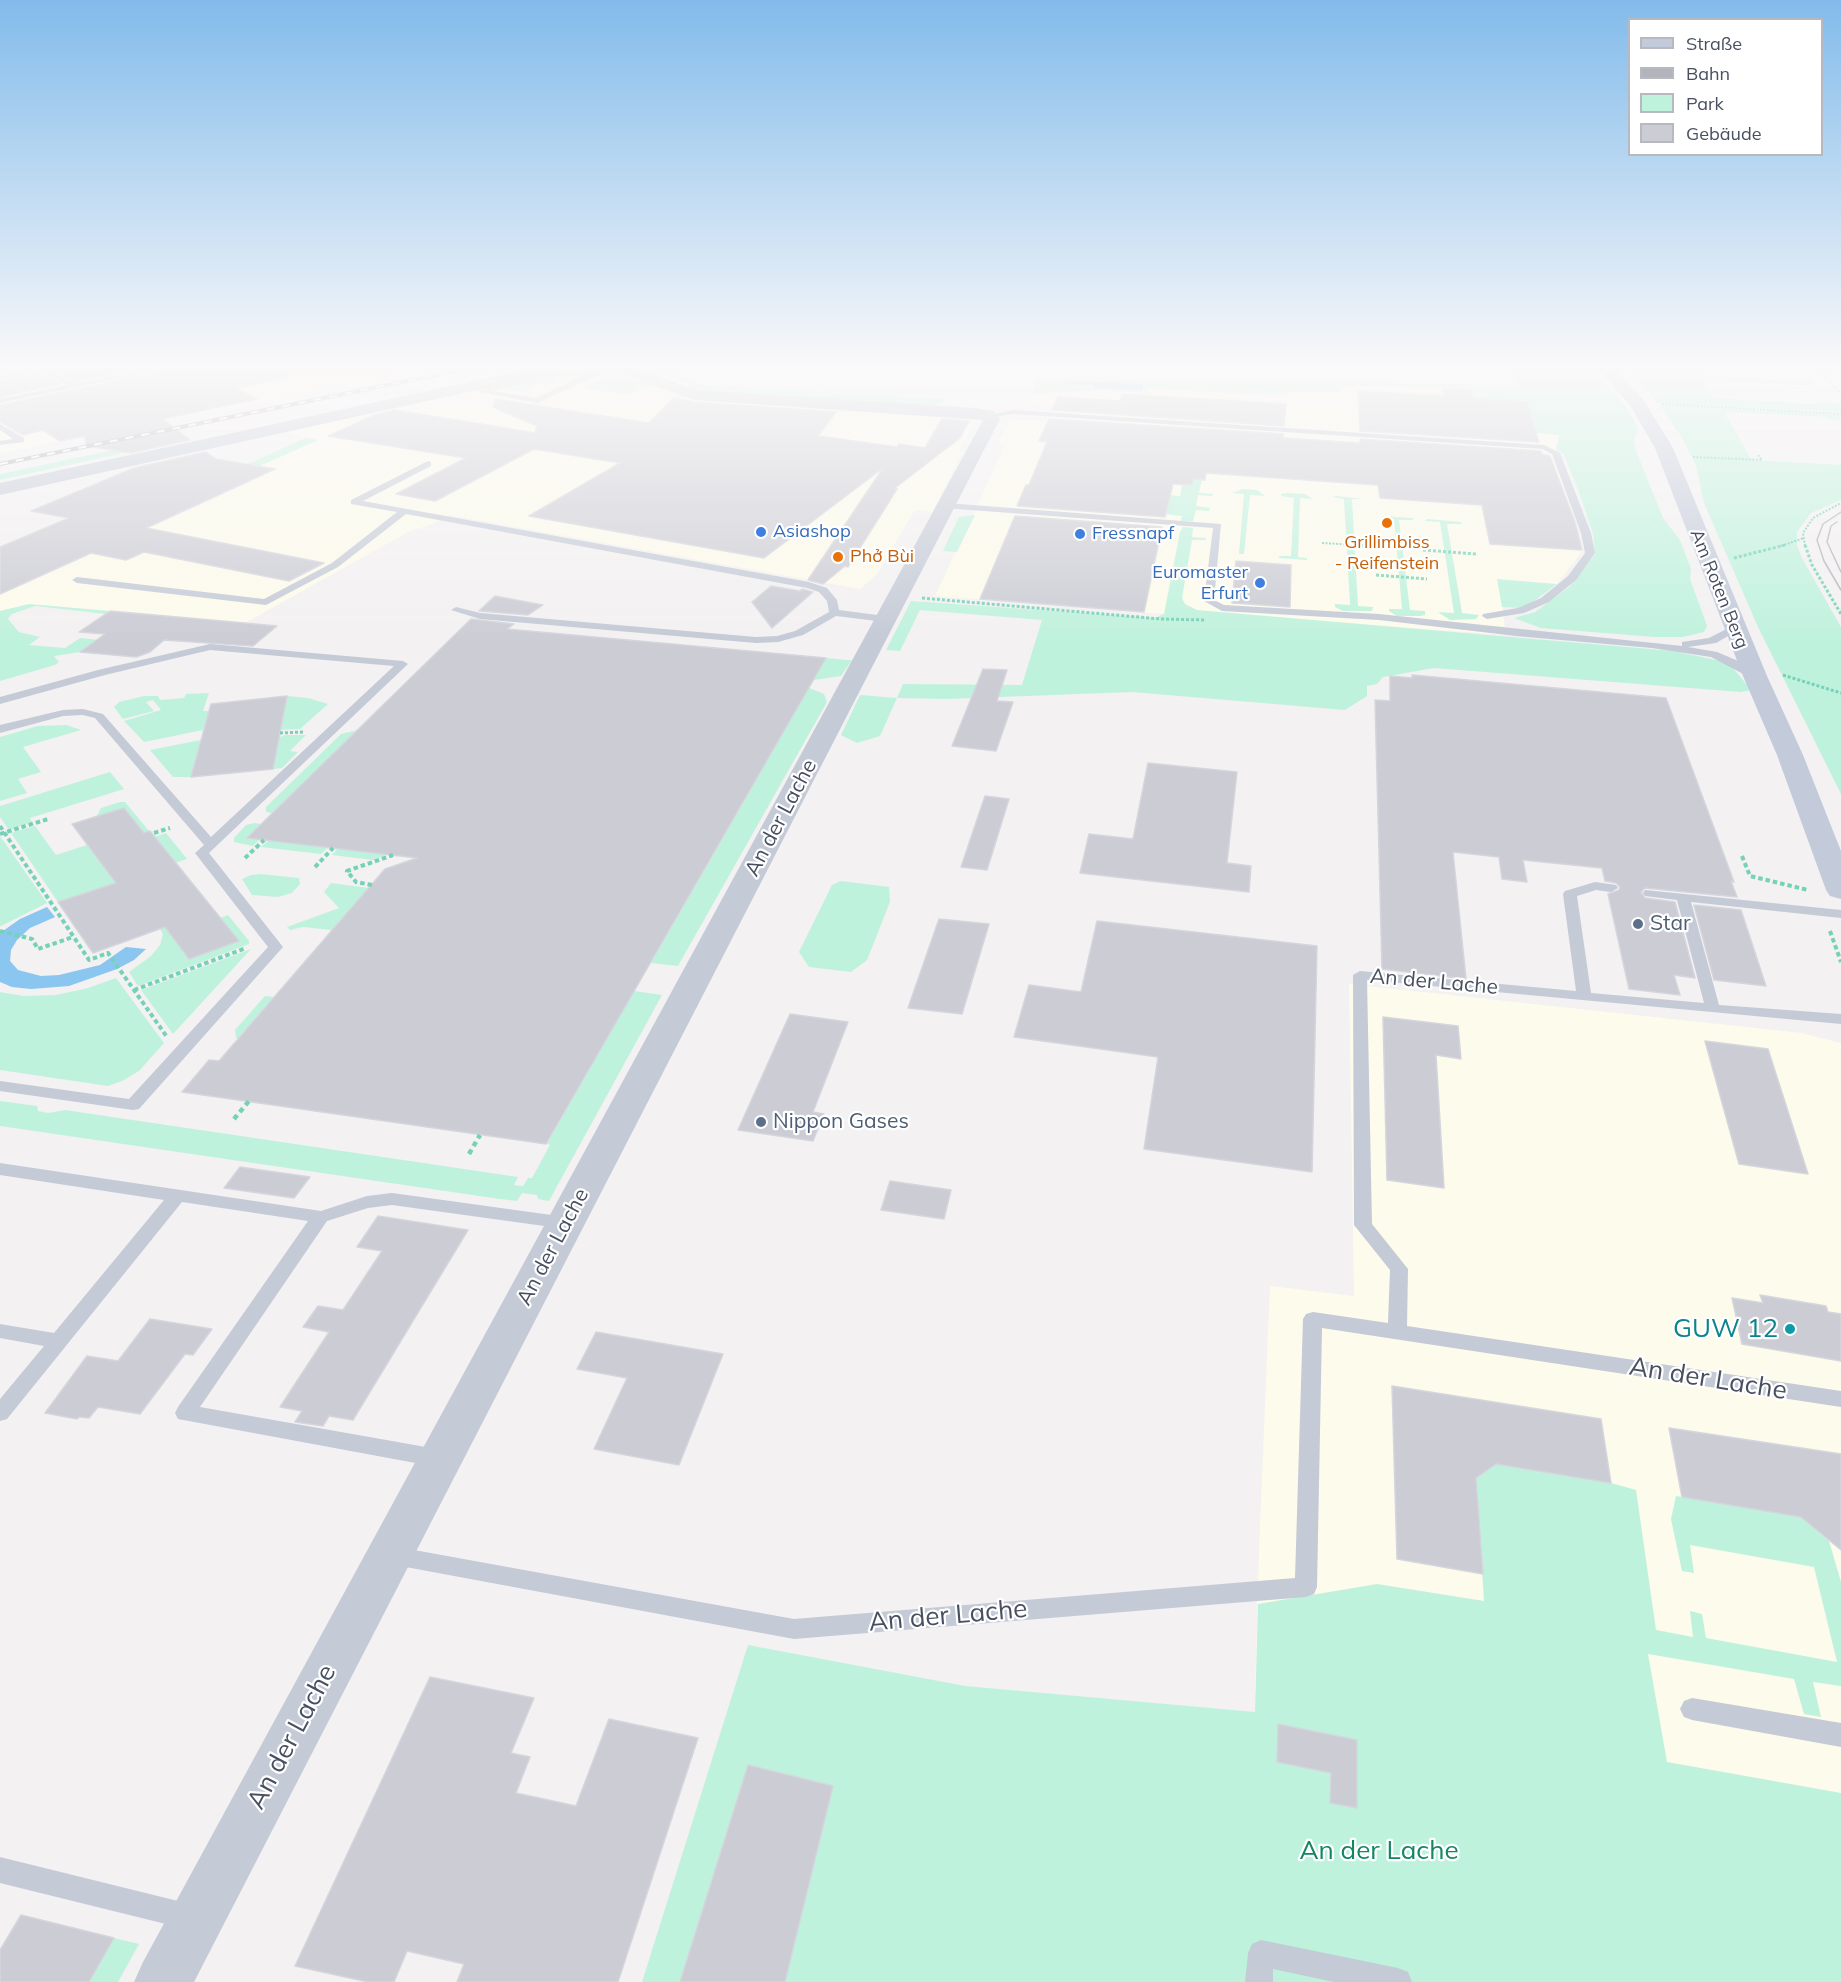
<!DOCTYPE html>
<meta charset="utf-8">
<style>
body{margin:0}
#map{position:relative;width:1841px;height:1982px;overflow:hidden;background:#f3f1f1;font-family:Mulish,sans-serif}
canvas{display:block}
.legend{position:absolute;left:1628px;top:18px;width:195px;height:138px;box-sizing:border-box;background:#fff;border:2px solid #b6b9bf;margin:0;padding:8px 10px;list-style:none;font-size:18px;color:#484f60}
.legend li{display:flex;align-items:center;gap:12px;height:30px}
.legend b{width:30px;border:2px solid #b6b9bf}
</style>
<div id="map">
<canvas width="1841" height="1982"></canvas>
<ul class="legend">
<li><b style="height:8px;background:#c3cada"></b>Straße</li>
<li><b style="height:8px;background:#b3b4bb"></b>Bahn</li>
<li><b style="height:16px;background:#bff2dd"></b>Park</li>
<li><b style="height:16px;background:#cbccd4"></b>Gebäude</li>
</ul>
</div>
<script>
const context = document.querySelector('canvas').getContext('2d');
context.lineJoin = 'round';
function paint(path, color) { context.fillStyle = color; context.fill(path, 'evenodd'); }
const shape = rows => new Path2D(rows.map(r => 'M' + r).join(''));
function stroke(path, color, width, dash) { context.strokeStyle = color; context.lineWidth = width; context.lineCap = dash ? 'butt' : 'round'; context.setLineDash(dash || []); context.stroke(path); }
function write(font, color, halo, rows, align = 'center') {
  context.font = font + ' Mulish,sans-serif'; context.lineWidth = 4.5; context.setLineDash([]); context.textBaseline = 'middle'; context.strokeStyle = halo; context.fillStyle = color; for (const [text, x, y, turn = 0] of rows) {
    context.save(); context.translate(x, y); context.rotate((+turn || 0) * Math.PI / 180); context.textAlign = isNaN(turn) ? turn : align; if (halo) context.strokeText(text, 0, 0); context.fillText(text, 0, 0); context.restore();
  }
}
const commercial = shape([
 [0,367,434,367,0,453],
 [592,367,677,398,970,417,976,420,958,452,962,453,932,512,917,510,913,513,877,574,860,589,449,515,432,524,408,532,245,623,29,604,0,611,0,595,252,481,228,473,304,438,288,432,572,368],
 [1350,386,1437,387,1471,390,1473,398,1527,402,1559,435,1555,455,1583,550,1557,584,1533,602,1519,608,1502,607,1506,635,1217,613,1164,614,935,596,1002,452,1005,444,998,444,1010,419,1047,421,1053,406,1026,404,1032,394,1103,390,1147,393,1149,388,1322,393],
 [1349,984,1802,1033,1841,1043,1841,1812,1255,1694,1259,1550,1270,1286,1354,1296]
]);
const green = shape([
 [488,367,522,367,417,385,461,375],
 [632,367,650,367,702,385,946,399,941,403,927,407,702,392,691,389,689,383,669,377,654,376],
 [1504,367,1589,367,1625,405,1638,428,1634,440,1635,448,1663,518,1680,540,1691,569,1690,579,1707,626,1704,632,1683,637,1655,637,1541,628,1514,618,1535,612,1569,587,1595,554,1593,534,1579,492,1564,455,1556,450,1559,435,1536,433,1526,402,1473,398,1471,390,1437,387,1350,386,1341,388,1340,392,1288,392,1286,396,1149,388,1147,393,1103,390,1032,394,1038,378,1520,385],
 [1628,367,1694,367,1700,376,1800,381,1799,379,1806,380,1811,381,1815,386,1702,379,1714,398,1818,404,1816,401,1841,403,1841,412,1657,403],
 [609,370,654,386,644,387,629,395,583,388,605,376,597,374],
 [574,374,553,384,544,382,523,392,497,388,548,377],
 [1659,405,1841,415,1841,421,1830,420,1827,417,1724,412,1752,460,1841,465,1841,500,1811,513,1797,532,1797,545,1802,558,1841,627,1841,794,1758,627,1704,503,1696,465,1682,438],
 [305,438,318,440,235,477,228,473],
 [127,447,132,451,0,480,0,474],
 [1193,479,1202,480,1199,493,1213,494,1212,496,1198,495,1196,506,1210,508,1209,511,1196,510,1193,521,1181,521,1182,516,1165,514,1170,495,1180,496,1182,485,1192,485],
 [1243,489,1257,490,1265,496,1250,495,1244,554,1239,554,1244,494,1232,493],
 [1288,493,1305,494,1313,499,1300,498,1298,557,1307,558,1307,560,1279,558,1279,556,1291,556,1294,498,1281,496,1281,494],
 [1336,496,1363,499,1352,499,1358,606,1373,607,1372,611,1343,611,1335,607,1335,604,1350,605,1344,499,1332,497],
 [975,515,957,552,943,551,959,517],
 [1381,516,1413,518,1413,520,1399,520,1410,610,1425,611,1425,615,1421,616,1397,616,1389,611,1389,609,1402,609,1394,519],
 [1427,519,1461,522,1462,524,1447,524,1462,613,1479,615,1476,619,1450,620,1438,612,1454,613,1440,522,1425,521],
 [1183,527,1193,528,1192,537,1206,538,1206,540,1192,540,1182,598,1185,604,1197,610,1673,651,1721,661,1733,668,1751,690,1741,692,1434,668,1383,677,1377,684,1367,686,1367,696,1345,710,1132,692,946,699,897,698,880,736,857,743,841,735,860,695,897,698,903,684,1022,685,1042,620,920,610,900,651,886,650,911,601,1155,618,1164,614,1180,532],
 [1497,579,1557,584,1533,602,1519,608,1502,607],
 [29,604,110,611,106,614,35,606,12,614,8,619,19,632,40,637,29,645,65,648,80,638,130,643,94,642,80,652,54,656,59,662,55,665,0,681,0,611],
 [826,658,847,660,852,660,841,676,814,680],
 [809,688,824,694,827,702,678,966,651,963],
 [209,693,203,711,209,711,203,730,144,742,124,721,161,710,153,700,146,702,154,711,123,719,114,707,119,702,144,696,158,696,160,700,184,698,186,694],
 [287,696,308,698,328,704,300,729,280,730],
 [66,725,81,730,23,747,41,772,18,779,27,793,0,801,0,737,38,726],
 [358,730,272,813,266,812,266,807,341,734],
 [286,735,306,735,290,751,298,752,282,768,273,769,279,737],
 [201,740,191,777,173,777,150,750],
 [110,772,124,789,30,818,32,822,9,830,0,817,0,806],
 [120,802,125,802,149,831,144,833,124,808,97,816,101,808],
 [255,823,261,824,248,837,260,839,253,846,234,842,234,838,246,825],
 [35,826,56,855,87,845,116,883,58,902,11,833],
 [166,833,187,859,169,865,149,839],
 [0,836,47,903,1,926,0,926],
 [269,840,328,847,321,854,261,847],
 [338,848,389,854,373,860,332,855],
 [260,874,299,878,300,884,292,893,278,897,252,895,242,879,251,875],
 [841,881,889,887,890,902,867,960,851,972,809,967,799,952,832,885],
 [331,883,369,888,332,930,303,927,290,930,287,927,339,908,324,892],
 [228,915,249,941,249,944,138,986,129,972,151,956,160,945,163,934,160,929,165,927,190,959,239,941,220,918],
 [251,949,173,1034,141,990],
 [116,978,164,1043,139,1071,122,1081,108,1086,0,1070,0,992,23,996,56,995,88,988],
 [634,991,662,995,549,1201,538,1199,537,1195,522,1193,517,1201,500,1199,0,1126,0,1101,37,1106,38,1111,48,1113,65,1110,518,1177,514,1185,523,1186,528,1178,532,1178,550,1145,547,1144],
 [265,996,274,997,238,1038,236,1038,235,1030],
 [1496,1464,1611,1483,1636,1490,1656,1630,1693,1637,1690,1611,1702,1614,1706,1638,1837,1662,1814,1567,1690,1545,1694,1573,1682,1571,1671,1519,1676,1496,1801,1517,1829,1541,1841,1582,1841,1686,1813,1682,1821,1717,1804,1714,1794,1679,1648,1654,1667,1762,1841,1793,1841,1982,642,1982,748,1645,965,1686,1255,1712,1258,1604,1377,1584,1484,1601,1476,1478],
 [114,1938,139,1944,118,1982,89,1982]
]);
const water = shape([
 [1066,381,1143,384,1143,390,1094,388,1094,385,1066,384],
 [47,907,55,917,30,928,17,940,11,950,10,961,18,970,41,976,59,975,100,965,126,947,146,949,134,960,117,969,69,986,31,989,12,987,0,982,0,933,20,919]
]);
const building = shape([
 [46,367,151,367,74,382,46,367],
 [177,367,288,367,289,377,236,388,257,399,163,419,190,440,131,453,86,446,85,436,60,441,43,430,23,435,0,422,0,405,175,369,177,367],
 [41,373,60,384,0,397,0,382,41,373],
 [1443,389,1471,390,1473,398,1527,402,1539,442,1360,431,1358,391,1444,396,1443,389],
 [1123,394,1286,404,1284,426,1052,410,1058,397,1120,401,1123,394],
 [674,398,694,402,836,412,818,436,897,447,899,444,925,448,942,419,969,421,960,438,895,488,897,489,848,567,845,566,823,584,808,580,883,468,764,558,529,516,620,463,534,449,435,501,396,494,466,458,328,436,375,415,395,410,535,433,537,426,493,407,495,399,649,423,674,398],
 [1049,419,1283,434,1283,438,1360,443,1360,439,1541,451,1542,454,1550,456,1575,522,1582,550,1490,544,1482,505,1380,498,1378,485,1206,473,1205,480,1193,479,1192,485,1173,484,1165,517,1017,506,1026,485,1029,485,1047,442,1039,441,1049,419],
 [206,452,216,459,275,469,146,528,324,563,289,581,144,552,126,560,91,553,0,594,0,547,69,518,31,511,134,468,206,452],
 [1015,516,1162,527,1144,612,980,599,1015,516],
 [1236,561,1291,565,1290,607,1232,603,1236,561],
 [771,586,800,591,802,589,813,592,772,628,752,602,771,586],
 [495,596,543,605,528,615,479,611,495,596],
 [110,611,245,623,277,626,253,646,164,640,150,652,136,657,80,652,105,634,79,632,110,611],
 [471,619,514,624,507,629,826,658,546,1144,182,1092,209,1060,219,1061,385,869,417,858,247,838,471,619],
 [983,669,1007,670,997,701,1013,702,996,751,952,746,983,669],
 [1412,675,1666,698,1734,882,1731,881,1737,897,1645,888,1641,892,1645,898,1675,902,1695,978,1674,975,1680,995,1629,989,1608,894,1619,890,1620,887,1616,883,1605,881,1602,868,1523,860,1527,882,1502,879,1499,857,1453,852,1466,979,1382,969,1375,700,1390,701,1390,676,1412,678,1412,675],
 [287,696,273,769,191,777,211,704,287,696],
 [1148,763,1237,772,1227,863,1251,866,1249,892,1080,873,1089,834,1133,839,1148,763],
 [985,796,1009,799,987,870,961,867,985,796],
 [124,808,144,833,150,831,239,941,189,959,165,927,93,953,58,902,116,883,72,824,124,808],
 [1694,905,1741,910,1766,986,1714,980,1694,905],
 [939,919,989,924,962,1014,908,1008,939,919],
 [1097,921,1317,946,1312,1172,1144,1149,1158,1057,1014,1037,1029,985,1081,992,1097,921],
 [790,1014,848,1022,813,1112,824,1114,813,1141,738,1130,790,1014],
 [1383,1017,1458,1026,1461,1059,1436,1055,1444,1188,1387,1180,1383,1017],
 [1705,1041,1768,1049,1808,1174,1739,1164,1705,1041],
 [240,1167,310,1177,294,1198,224,1188,240,1167],
 [890,1181,951,1190,944,1219,881,1210,890,1181],
 [378,1216,468,1230,353,1420,329,1416,323,1426,295,1422,302,1411,280,1407,329,1332,303,1327,318,1306,343,1310,382,1251,357,1247,378,1216],
 [1760,1295,1826,1306,1828,1312,1841,1314,1841,1361,1742,1344,1732,1298,1763,1303,1760,1295],
 [150,1319,212,1329,193,1355,185,1354,140,1414,98,1407,89,1418,79,1417,77,1419,45,1413,87,1356,118,1361,150,1319],
 [596,1332,723,1354,679,1465,594,1449,627,1378,577,1369,596,1332],
 [1392,1386,1601,1419,1611,1483,1496,1464,1476,1478,1483,1574,1397,1559,1392,1386],
 [1669,1428,1841,1454,1841,1550,1801,1517,1682,1497,1669,1428],
 [430,1677,534,1698,511,1753,530,1757,516,1793,576,1806,609,1719,698,1738,618,1982,457,1982,464,1964,407,1951,394,1982,368,1982,295,1966,430,1677],
 [1278,1724,1357,1740,1357,1808,1330,1803,1331,1773,1277,1762,1278,1724],
 [748,1765,833,1786,785,1982,680,1982,748,1765],
 [21,1915,114,1938,89,1982,0,1982,0,1950,21,1915]
]);
const pathFar3 = shape([
 [1817,367,1841,394],
 [1662,404,1841,414],
 [1693,457,1762,460,1757,454],
 [1322,543,1373,546],
 [1781,546,1804,538],
 [1805,546,1803,533,1813,518,1841,503]
]);
const pathFar2 = shape([
 [1350,545,1373,546],
 [1805,545,1812,565,1841,614],
 [1423,550,1476,554],
 [1734,558,1785,545],
 [1376,575,1427,579],
 [922,598,1161,619,1205,620],
 [1783,675,1841,693],
 [280,733,303,732]
]);
const pathFar1 = shape([
 [0,826,89,960,108,953,167,1037],
 [154,833,170,828],
 [0,834,48,819],
 [1742,856,1750,876,1808,890],
 [245,858,264,840],
 [315,867,333,848],
 [372,885,356,882,347,871,393,855],
 [0,931,32,939,38,949,73,937],
 [1830,931,1841,962],
 [134,990,246,948]
]);
const path = shape([
 [234,1119,249,1101],
 [469,1154,480,1135]
]);
const service = shape([
 [42,367,74,384,161,367,175,367,0,403,0,399,66,385,41,371,0,380,0,376,42,367],
 [605,367,616,367,537,403,477,391,547,373,595,370,605,367],
 [584,375,536,398,492,391,547,377,584,375],
 [1013,410,1544,445,1560,453,1591,533,1595,553,1576,580,1549,602,1524,613,1487,619,1482,616,1483,614,1518,608,1541,598,1568,576,1585,553,1581,533,1552,454,1542,449,1013,414,990,418,986,416,1013,410],
 [0,424,24,438,24,442,0,445,0,441,13,439,0,430,0,424],
 [428,461,431,462,431,466,363,501,809,582,827,588,837,600,839,610,885,616,890,619,885,622,836,616,803,635,778,642,756,643,480,619,451,610,456,607,480,613,756,637,777,636,795,631,829,612,827,601,819,592,807,588,406,514,338,567,266,605,77,583,72,580,77,577,264,599,332,563,397,512,351,504,351,500,428,461],
 [946,503,1221,524,1214,600,1224,605,1379,614,1682,646,1682,642,1709,638,1736,624,1741,627,1740,629,1716,643,1688,647,1717,652,1736,660,1761,676,1759,678,1751,678,1711,657,1652,648,1516,636,1379,620,1222,611,1204,601,1213,528,943,508,943,504,946,503],
 [210,644,403,661,408,664,209,853,283,947,139,1109,133,1110,0,1091,0,1081,129,1099,268,947,195,853,204,845,95,718,83,715,63,716,0,733,0,725,63,710,83,709,103,714,211,837,394,666,210,650,105,675,0,704,0,697,98,670,210,644],
 [1595,882,1616,885,1618,888,1611,892,1596,890,1577,896,1591,993,1704,1003,1677,900,1645,896,1643,893,1645,890,1841,910,1841,918,1691,902,1719,1005,1841,1014,1841,1024,1367,980,1372,1224,1408,1269,1407,1326,1841,1391,1841,1407,1322,1328,1317,1587,1314,1594,1306,1597,794,1639,384,1563,381,1556,384,1549,392,1546,794,1619,1295,1578,1303,1319,1306,1314,1313,1312,1388,1323,1390,1270,1354,1225,1353,975,1360,971,1576,991,1563,894,1565,891,1595,882],
 [0,1163,321,1211,367,1196,392,1193,566,1217,572,1218,575,1223,572,1228,566,1229,392,1205,368,1208,327,1221,200,1407,437,1449,444,1452,447,1458,444,1464,437,1467,178,1419,175,1413,178,1407,308,1221,182,1202,7,1419,0,1421,0,1399,44,1346,0,1338,0,1324,54,1333,164,1200,0,1175,0,1163],
 [1692,1698,1841,1723,1841,1747,1692,1720,1684,1717,1680,1709,1684,1701,1692,1698],
 [0,1857,190,1904,199,1908,203,1917,199,1926,190,1930,0,1883,0,1857],
 [1261,1940,1398,1968,1408,1972,1412,1982,1334,1982,1273,1969,1273,1982,1245,1982,1248,1953,1252,1944,1261,1940]
]);
const minor = shape([
 [539,367,567,367,559,372,0,495,0,483,539,367],
 [609,367,631,367,696,390,974,408,994,411,1000,419,194,1982,134,1982,143,1962,983,420,694,400,612,370,609,367]
]);
const secondary = shape([
 [1596,367,1613,367,1643,399,1673,448,1767,676,1803,755,1841,851,1841,899,1830,896,1826,890,1777,755,1743,676,1655,448,1630,405,1596,367]
]);
const tram = shape([
 [1841,512,1823,524,1817,540,1824,561,1841,590],
 [1837,522,1831,526,1827,542,1841,572]
]);
const rail = shape([
 [0,464,476,367]
]);
const markers = [
 [1387,523,6,"#e8710a"],
 [761,532,6,"#3f7fe0"],
 [1080,534,6,"#3f7fe0"],
 [838,557,6,"#e8710a"],
 [1260,583,6,"#3f7fe0"],
 [1638,924,6,"#5c6f8a"],
 [761,1122,6,"#5c6f8a"],
 [1790,1329,6,"#0f9aa8"]
];
const farShopnames = [
 ["Asiashop",773,532],
 ["Fressnapf",1092,534],
 ["Euromaster",1248,573,"right"],
 ["Erfurt",1248,594,"right"]
];
const farFoodnames = [
 ["Grillimbiss",1387,543],
 ["- Reifenstein",1387,564],
 ["Phở Bùi",850,557,"left"]
];
const farStreetnames = [
 ["Am Roten Berg",1719,589,68]
];
const streetNames = [
 ["An der Lache",781,818,-62],
 ["An der Lache",1434,982,5],
 ["An der Lache",553,1247,-62]
];
const serviceNames = [
 ["Star",1650,924],
 ["Nippon Gases",773,1122]
];
const nearCulturenames = [
 ["GUW 12",1778,1329]
];
const nearStreetnames = [
 ["An der Lache",1708,1379,9],
 ["An der Lache",948,1616,-5],
 ["An der Lache",292,1737,-62]
];
const nearParknames = [
 ["An der Lache",1379,1851]
];
paint(commercial, '#fdfbeb');
paint(green, '#bff2dd');
paint(water, '#8ac6f0');
paint(building, '#cbccd4');
stroke(building, '#d5d5dd', 1.5);
stroke(pathFar3, '#75d2b6', 2, [2, 1.5]);
stroke(pathFar2, '#75d2b6', 3, [3, 2]);
stroke(pathFar1, '#75d2b6', 4, [4.5, 3]);
stroke(path, '#75d2b6', 4.5, [5, 4]);
paint(service, '#c4cad6');
paint(minor, '#c4cad6');
paint(secondary, '#c3cada');
stroke(tram, '#b3b4bb', 1.5);
stroke(rail, '#b3b4bb', 4);
stroke(rail, '#fff', 2, [8]);
const sky = context.createLinearGradient(0, 0, 0, 644);
sky.addColorStop(0, '#82bbeb');
sky.addColorStop(0.57, '#faf9f9');
sky.addColorStop(1, '#faf9f900');
context.fillStyle = sky;
context.fillRect(0, 0, 1841, 644);
for (const [x, y, r, color] of markers) { const dot = new Path2D(); dot.arc(x, y, r, 0, 2 * Math.PI); context.fillStyle = color; context.fill(dot); stroke(dot, '#fff', 2); }
write('18px', '#366cbe', '#fff', farShopnames, 'left');
write('18px', '#c56008', '#fff', farFoodnames);
write('18px', '#484f60', '#fff', farStreetnames);
write('21px', '#484f60', '#fff', streetNames);
write('21px', '#4e5e75', '#fff', serviceNames, 'left');
write('26px', '#0d838f', '#fff', nearCulturenames, 'right');
write('26px', '#484f60', '#fff', nearStreetnames);
write('26px', '#138664', '#fff', nearParknames);
</script>
